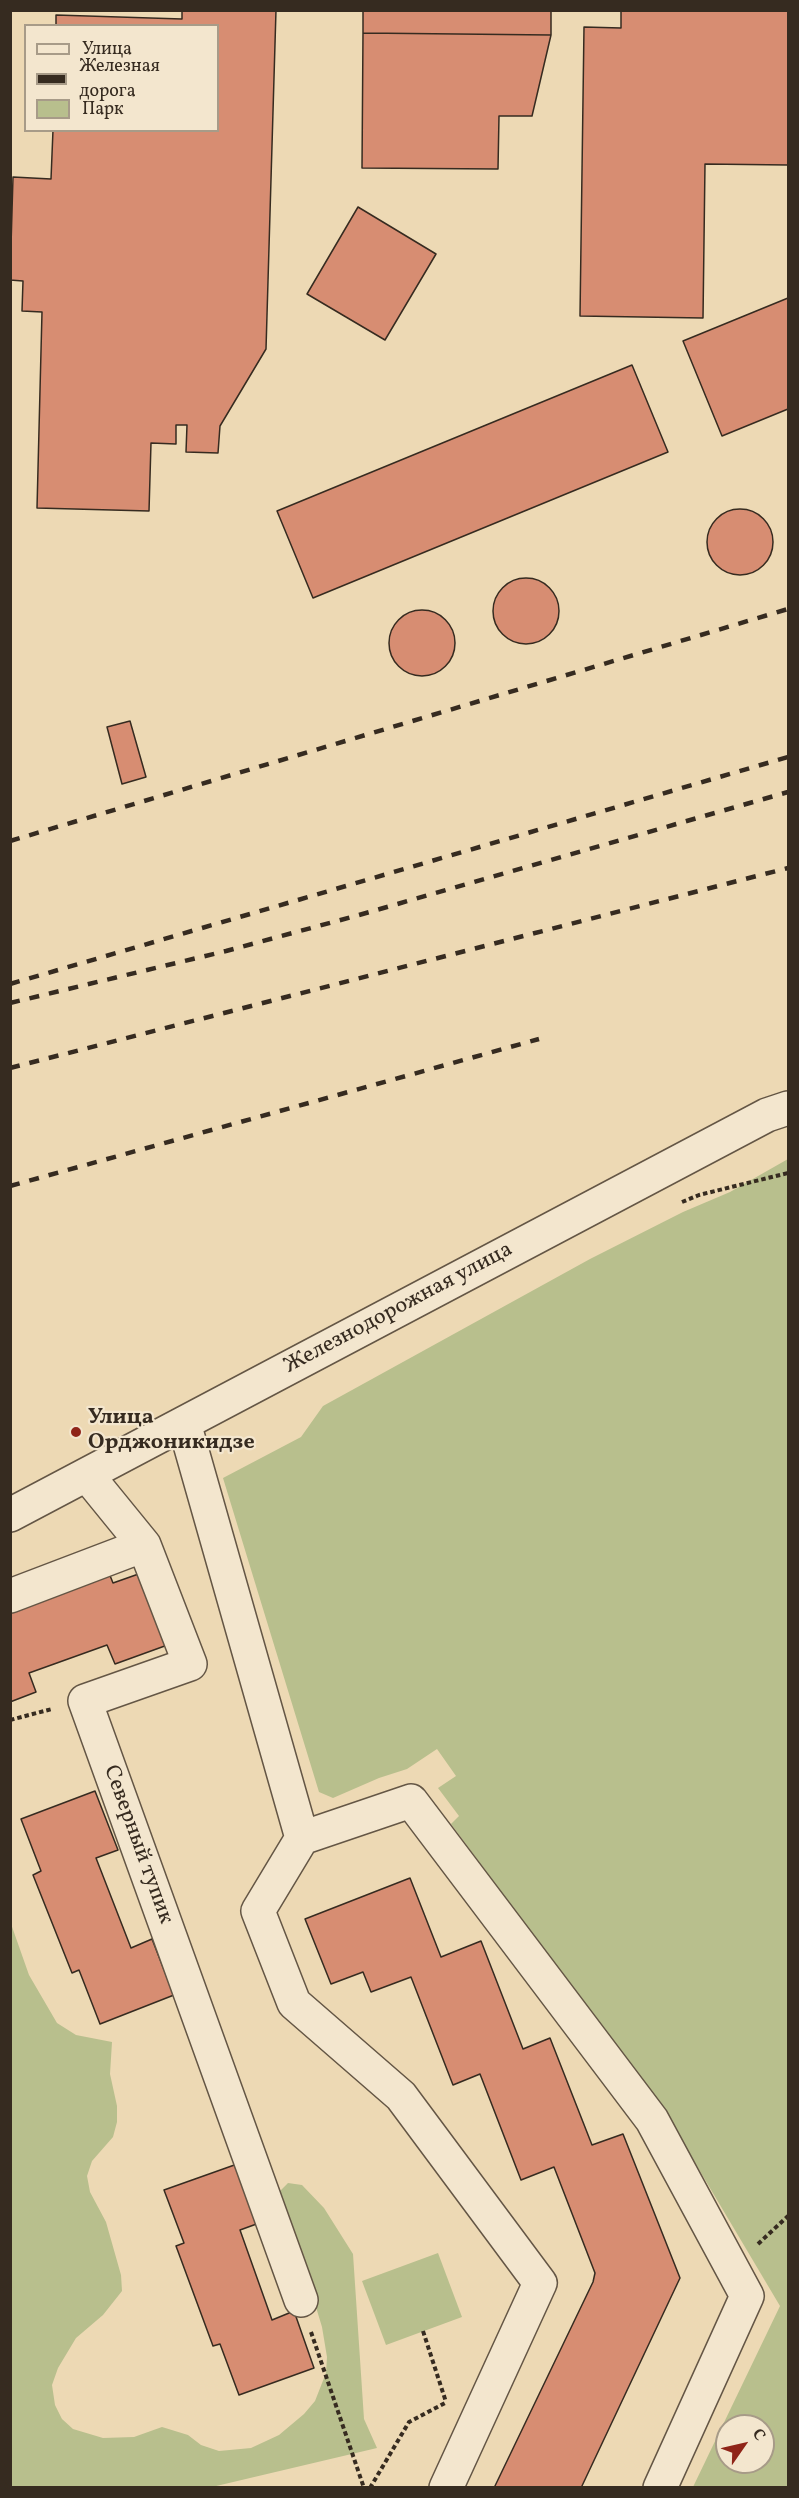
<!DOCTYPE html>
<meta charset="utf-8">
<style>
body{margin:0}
#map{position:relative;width:799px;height:2498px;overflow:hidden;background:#edd9b4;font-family:Vollkorn,serif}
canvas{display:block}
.frame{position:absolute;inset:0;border:12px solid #362b20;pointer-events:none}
.legend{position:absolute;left:24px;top:24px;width:195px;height:108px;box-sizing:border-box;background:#f3e6ce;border:2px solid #a79b88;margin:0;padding:8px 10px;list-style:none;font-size:18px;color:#362b20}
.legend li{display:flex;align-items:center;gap:12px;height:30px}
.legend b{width:30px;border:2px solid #a79b88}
.north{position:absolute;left:715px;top:2414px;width:60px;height:60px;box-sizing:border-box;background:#f3e6ce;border:2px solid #a79b88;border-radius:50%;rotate:56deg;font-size:16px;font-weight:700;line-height:24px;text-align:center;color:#362b20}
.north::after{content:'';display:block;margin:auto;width:21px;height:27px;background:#8f2418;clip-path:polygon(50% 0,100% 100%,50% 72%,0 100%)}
</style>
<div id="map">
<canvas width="799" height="2498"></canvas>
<div class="frame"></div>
<ul class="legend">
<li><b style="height:8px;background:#f3e6ce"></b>Улица</li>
<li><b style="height:8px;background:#362b20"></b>Железная дорога</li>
<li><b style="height:16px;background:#b8bf8d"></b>Парк</li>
</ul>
<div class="north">С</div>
</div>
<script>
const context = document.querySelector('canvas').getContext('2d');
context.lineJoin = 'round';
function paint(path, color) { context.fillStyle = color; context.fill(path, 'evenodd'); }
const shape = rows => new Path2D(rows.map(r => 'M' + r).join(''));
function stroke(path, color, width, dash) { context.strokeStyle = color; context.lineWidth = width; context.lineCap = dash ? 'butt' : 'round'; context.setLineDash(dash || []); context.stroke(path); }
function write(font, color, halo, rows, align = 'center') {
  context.font = font + ' Vollkorn,serif'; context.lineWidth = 4.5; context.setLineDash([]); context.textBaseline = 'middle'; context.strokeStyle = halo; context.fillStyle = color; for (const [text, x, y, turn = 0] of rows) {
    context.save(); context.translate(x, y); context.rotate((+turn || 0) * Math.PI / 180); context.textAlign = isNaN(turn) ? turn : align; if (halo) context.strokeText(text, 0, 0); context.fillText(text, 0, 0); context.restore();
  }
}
const green = shape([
 [788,1159,788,2487,693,2487,780,2306,666,2114,451,1824,459,1816,438,1788,456,1776,437,1749,407,1769,379,1778,333,1798,319,1792,223,1478,301,1437,323,1406,590,1259,683,1212,730,1192],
 [727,2426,763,2426,763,2462,727,2462],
 [10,1921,29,1975,57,2023,76,2035,112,2042,110,2074,117,2106,117,2122,113,2137,92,2161,87,2176,90,2192,106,2222,121,2275,122,2291,103,2315,76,2338,58,2368,52,2385,55,2405,62,2419,73,2429,103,2438,134,2437,162,2427,188,2435,201,2445,219,2451,251,2448,279,2435,304,2414,315,2401,326,2373,327,2357,322,2327,312,2294,277,2194,288,2183,302,2185,324,2208,353,2254,364,2419,377,2448,212,2487,11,2487],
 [438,2253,462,2317,386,2345,362,2281]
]);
const building = shape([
 [182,10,276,10,266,349,220,426,218,453,186,452,187,425,176,425,176,444,151,443,149,511,37,508,42,312,22,311,23,281,10,280,13,177,51,179,53,130,218,130,218,26,56,26,56,15,182,19,182,10],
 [363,10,551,10,551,35,363,33,363,10],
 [621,10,788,10,788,165,705,164,703,318,580,316,584,27,621,28,621,10],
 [363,33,551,35,532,116,499,116,498,169,362,168,363,33],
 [358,207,436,254,385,340,307,294,358,207],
 [788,298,788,409,722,436,683,341,788,298],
 [632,365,668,452,313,598,277,511,632,365],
 '707 542a33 33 0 1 1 66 0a33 33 0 1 1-66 0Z',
 '493 611a33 33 0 1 1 66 0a33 33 0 1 1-66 0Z',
 '389 643a33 33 0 1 1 66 0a33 33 0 1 1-66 0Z',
 [130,721,146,777,122,784,107,727,130,721],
 [147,1571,173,1643,115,1664,107,1645,29,1673,36,1692,10,1702,10,1608,109,1573,113,1583,147,1571],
 [95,1791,118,1850,96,1858,131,1948,152,1939,174,1995,100,2024,79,1970,72,1973,33,1875,41,1871,21,1819,95,1791],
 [410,1878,441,1957,481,1941,523,2049,550,2038,592,2145,623,2134,680,2278,581,2488,494,2488,593,2282,595,2273,554,2167,521,2180,480,2074,453,2085,411,1977,371,1992,363,1972,331,1984,305,1919,410,1878],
 [240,2163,262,2222,240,2230,272,2320,294,2311,314,2368,239,2395,220,2344,213,2346,176,2246,184,2243,164,2190,240,2163]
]);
const path = shape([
 [682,1202,699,1195,788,1173],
 [10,1720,52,1709],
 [758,2244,788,2216],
 [423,2331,446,2402],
 [311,2332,364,2488],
 [370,2488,409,2422,445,2403]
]);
const minor = shape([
 [184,1423,302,1838,258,1911,294,2003,401,2096,540,2283,446,2488],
 [87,1475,144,1545,190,1664,85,1701,301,2300],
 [10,1515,767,1115,788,1108],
 [10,1596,144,1545],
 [302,1838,411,1801,652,2120,747,2296,660,2488]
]);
const rail = shape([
 [10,841,788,609],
 [10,984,788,757],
 [10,1003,226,951,359,915,788,792],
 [10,1068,788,868],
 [10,1186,539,1039]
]);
const markers = [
 [76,1432,6,"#8f2418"]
];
const streetNames = [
 ["Железнодорожная улица",399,1309,-28],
 ["Северный тупик",137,1845,70]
];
const poiNames = [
 ["Улица",88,1419],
 ["Орджоникидзе",88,1444]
];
paint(green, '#b8bf8d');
paint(building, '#d78d72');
stroke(building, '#362b20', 1.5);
stroke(minor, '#645645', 36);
stroke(path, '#362b20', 4, [4.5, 3]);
stroke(minor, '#f3e6ce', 33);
stroke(rail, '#362b20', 4.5, [10, 10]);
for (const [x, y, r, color] of markers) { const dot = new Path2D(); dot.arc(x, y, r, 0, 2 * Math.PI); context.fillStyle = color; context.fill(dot); stroke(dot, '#f3e6ce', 2); }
write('22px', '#362b20', '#f3e6ce', streetNames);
write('bold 22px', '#362b20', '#f3e6ce', poiNames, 'left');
</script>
